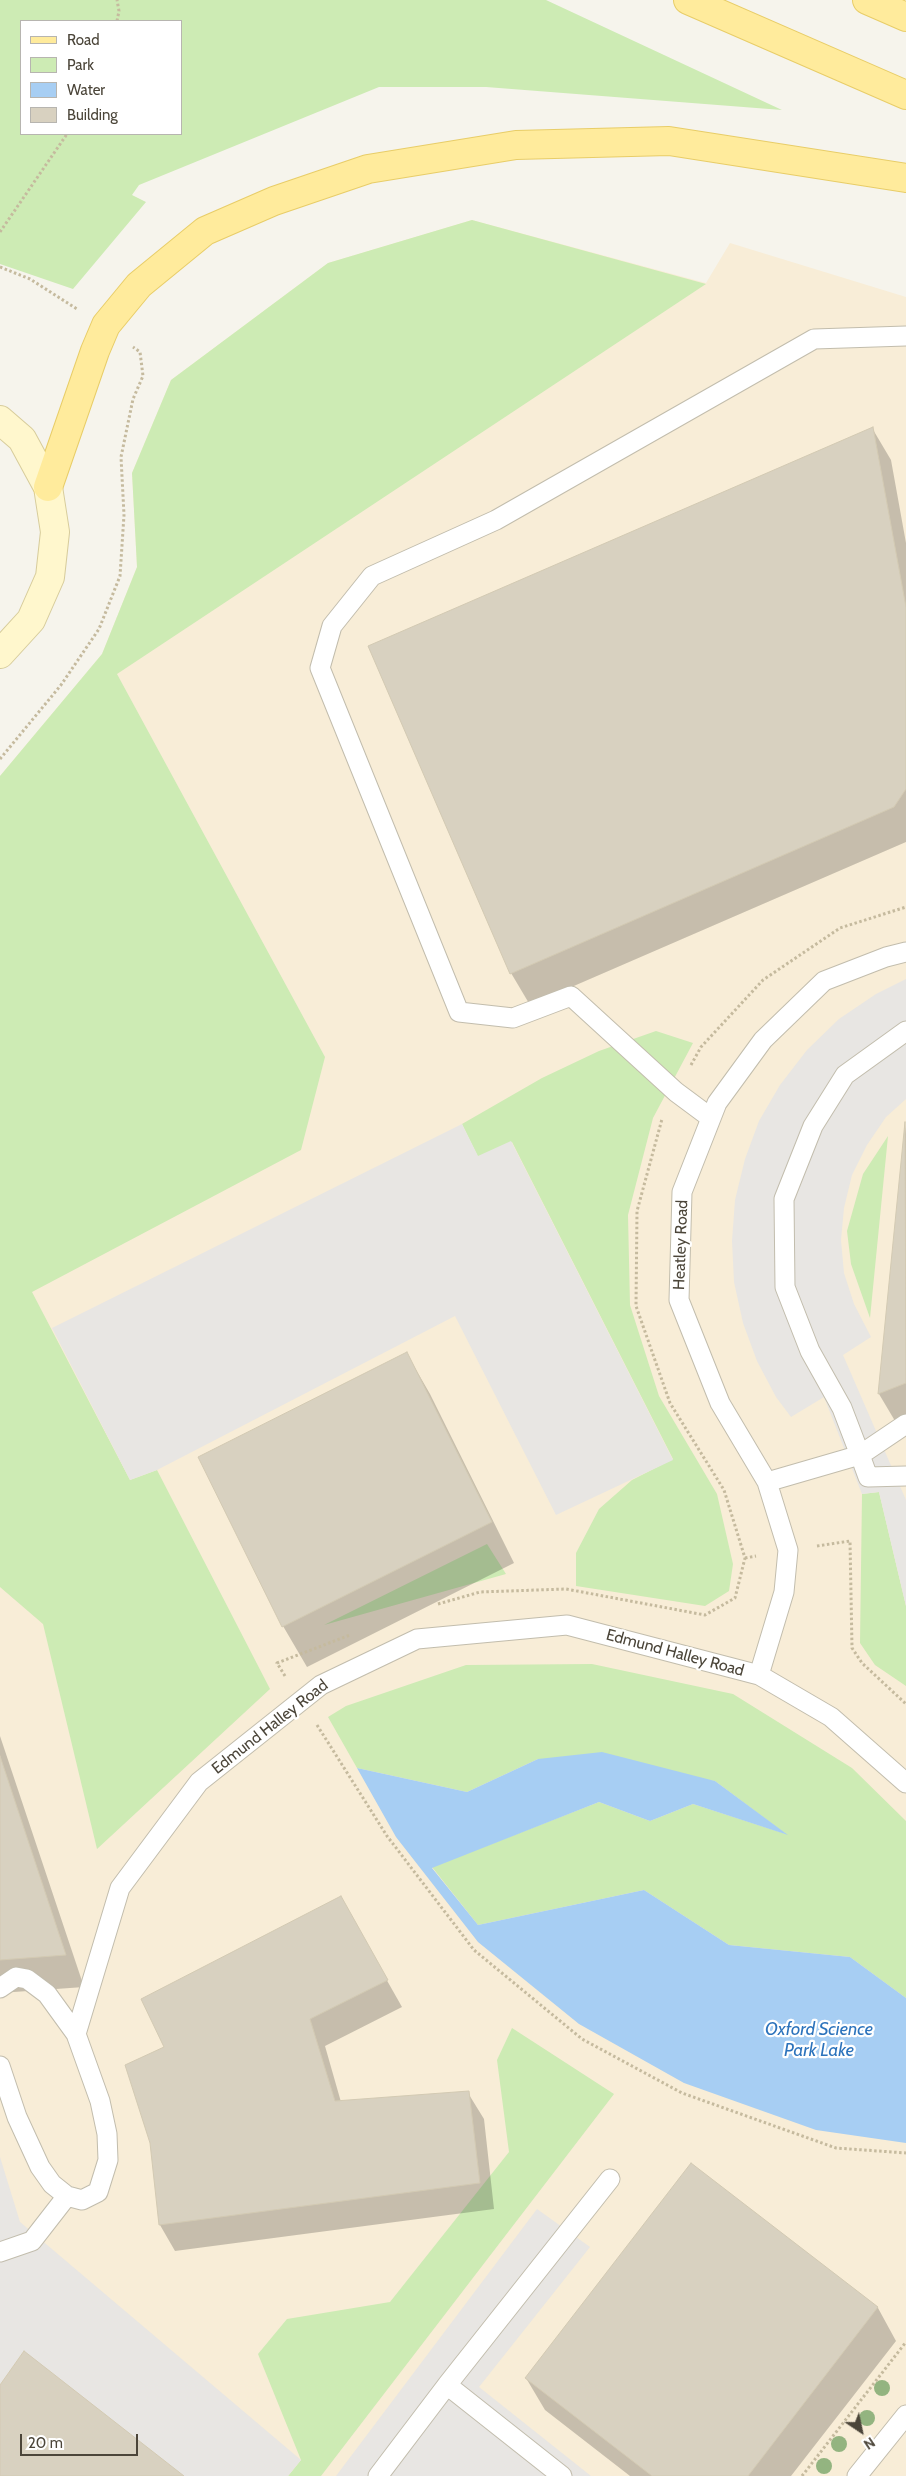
<!DOCTYPE html>
<style>
body{margin:0}
#map{position:relative;width:906px;height:2476px;overflow:hidden;background:#f6f4ec;font-family:Cabin,sans-serif}
canvas{display:block}
.legend{position:absolute;left:20px;top:20px;width:162px;height:115px;box-sizing:border-box;background:#fff;border:1px solid #b7b5b0;margin:0;padding:6px 9px;list-style:none;font-size:15px;color:#4b4539}
.legend li{display:flex;align-items:center;gap:10px;height:25px}
.legend b{width:25px;border:1px solid #b7b5b0}
.north{position:absolute;left:836px;top:2406px;width:50px;height:50px;-webkit-text-stroke:4px #fff;paint-order:stroke;rotate:146deg;font-size:14px;font-weight:700;line-height:20px;text-align:center;color:#4b4539}
.north::after{content:'';display:block;margin:auto;width:18px;height:22px;background:#4b4539;clip-path:polygon(50% 0,100% 100%,50% 72%,0 100%)}
.scale{position:absolute;left:20px;top:2434px;width:118px;height:22px;box-sizing:border-box;border:2px solid #4b4539;border-top:0;padding-left:6px;font-size:15px;line-height:18px;white-space:nowrap;color:#4b4539;-webkit-text-stroke:4px #fff;paint-order:stroke}
</style>
<div id="map">
<canvas width="906" height="2476"></canvas>
<ul class="legend">
<li><b style="height:6px;background:#ffeb9c"></b>Road</li>
<li><b style="height:14px;background:#cdebb4"></b>Park</li>
<li><b style="height:14px;background:#a7cef3"></b>Water</li>
<li><b style="height:14px;background:#d8d1c0"></b>Building</li>
</ul>
<div class="north">N</div>
<div class="scale">20 m</div>
</div>
<script>
const context = document.querySelector('canvas').getContext('2d');
context.lineJoin = 'round';
function paint(path, color) { context.fillStyle = color; context.fill(path, 'evenodd'); }
const shape = rows => new Path2D(rows.map(r => 'M' + r).join(''));
function stroke(path, color, width, dash) { context.strokeStyle = color; context.lineWidth = width; context.lineCap = dash ? 'butt' : 'round'; context.setLineDash(dash || []); context.stroke(path); }
function write(font, color, halo, rows, align = 'center') {
  context.font = font + ' Cabin,sans-serif'; context.lineWidth = 4.5; context.setLineDash([]); context.textBaseline = 'middle'; context.strokeStyle = halo; context.fillStyle = color; for (const [text, x, y, turn = 0] of rows) {
    context.save(); context.translate(x, y); context.rotate((+turn || 0) * Math.PI / 180); context.textAlign = isNaN(turn) ? turn : align; if (halo) context.strokeText(text, 0, 0); context.fillText(text, 0, 0); context.restore();
  }
}
const commercial = shape([
 [472,220,706,283,730,243,906,297,906,2476,0,2476,0,776,102,654,137,567,132,473,171,380,328,263]
]);
const green = shape([
 [0,0,546,0,782,110,486,87,379,87,139,185,132,195,146,202,73,289,0,264],
 [21,21,181,21,181,134,21,134],
 [472,220,706,284,117,674,325,1057,301,1150,32,1292,130,1480,157,1470,270,1689,97,1849,43,1624,0,1587,0,776,102,654,137,567,132,473,171,380,328,263],
 [656,1031,693,1043,653,1118,628,1215,630,1305,659,1396,717,1494,733,1564,729,1591,705,1606,576,1586,576,1553,599,1509,632,1480,673,1459,512,1142,478,1157,462,1124,542,1078,599,1051],
 [888,1136,870,1318,851,1264,847,1231,863,1174],
 [879,1492,906,1606,906,1686,875,1665,860,1643,862,1494],
 [487,1544,506,1574,324,1625],
 [592,1664,733,1694,852,1768,906,1821,906,1998,850,1957,729,1945,644,1890,478,1925,432,1867,599,1802,650,1821,693,1804,786,1834,715,1781,538,1759,467,1792,357,1768,328,1717,346,1706,466,1665],
 [512,2028,614,2094,321,2476,288,2476,301,2460,258,2354,287,2319,390,2302,509,2152,497,2060]
]);
const parking = shape([
 [906,979,906,1099,886,1117,867,1145,852,1175,844,1208,841,1240,844,1273,854,1304,871,1337,843,1355,906,1500,906,1606,879,1492,862,1494,824,1397,791,1417,776,1397,757,1361,743,1323,734,1282,732,1241,735,1200,745,1159,759,1121,780,1085,807,1050,839,1019,876,994],
 [462,1124,478,1156,511,1141,673,1460,556,1515,455,1316,157,1470,130,1480,52,1328],
 [0,2157,20,2222,301,2460,288,2476,183,2476,23,2352,0,2385],
 [537,2209,590,2247,479,2387,591,2476,336,2476]
]);
const water = shape([
 [602,1752,715,1781,788,1835,693,1804,650,1821,599,1802,432,1868,478,1925,644,1890,729,1945,850,1957,906,1998,906,2143,816,2130,684,2083,579,2024,478,1942,396,1837,357,1768,467,1792,538,1759]
]);
const shadow = shape([
 [872,428,891,460,906,543,906,842,530,1005,511,973],
 [906,1124,906,1423,898,1426,879,1394],
 [407,1354,430,1394,514,1563,307,1667,283,1626],
 [0,1736,84,1987,0,1993],
 [355,1924,402,2007,325,2046,341,2102,468,2093,484,2119,494,2209,175,2251,160,2225,166,2047],
 [691,2165,878,2308,896,2341,791,2476,630,2476,545,2410,526,2378]
]);
const building = shape([
 [873,427,906,607,906,789,894,807,510,974,368,646,873,427],
 [905,1122,906,1383,878,1394,905,1122],
 [407,1352,492,1522,282,1627,198,1457,407,1352],
 [0,1756,66,1955,0,1960,0,1756],
 [341,1896,388,1980,310,2019,335,2101,469,2091,480,2183,159,2225,150,2143,125,2065,164,2047,141,1999,341,1896],
 [691,2163,878,2307,748,2476,652,2476,525,2378,691,2163],
 [24,2351,184,2476,0,2476,0,2385,24,2351]
]);
const path = shape([
 [117,21,119,11,117,0],
 [0,232,67,134],
 [0,267,30,279,77,309],
 [0,759,61,685,99,629,120,576,124,515,121,457,133,399,143,376,140,352,133,347],
 [691,1065,701,1047,763,980,840,928,906,907],
 [817,1546,850,1541,852,1648,862,1663,906,1704],
 [745,1558,756,1556],
 [438,1604,480,1592,566,1589,705,1615,735,1598,745,1558,724,1490,670,1403,636,1306,637,1211,662,1119],
 [285,1676,277,1663,350,1635],
 [317,1725,387,1836,474,1950,582,2039,682,2093,836,2148,906,2153],
 [802,2476,906,2342]
]);
const lane = shape([
 [711,1118,676,1092,571,996,513,1018,459,1012,320,668,332,626,372,576,496,520,814,339,906,336],
 [906,1424,860,1455,868,1477,906,1476],
 [767,1482,860,1455,842,1408,810,1351,785,1287,784,1199,813,1126,845,1075,906,1031],
 [759,1675,784,1592,788,1550,767,1482,720,1403,679,1300,682,1192,717,1103,763,1040,824,981,886,957,906,952],
 [0,1988,16,1977,27,1979,47,1994,76,2034,100,2101,107,2134,108,2160,98,2192,82,2200,67,2196,52,2184,40,2167,17,2117,0,2066],
 [76,2034,120,1888,199,1782,321,1685,417,1639,567,1625,759,1675,831,1717,906,1783],
 [0,2252,32,2241,67,2196],
 [378,2476,447,2385],
 [562,2476,447,2385,610,2179],
 [857,2476,906,2415]
]);
const secondary = shape([
 [0,420,22,439,48,487,55,532,50,577,31,620,0,654]
]);
const primary = shape([
 [688,0,906,95],
 [867,0,906,17],
 [48,487,95,351,106,325,139,285,205,231,274,201,368,169,516,145,669,141,906,178]
]);
const trees = [
 [882,2388],
 [867,2418],
 [839,2444],
 [824,2466]
];
const streetNames = [
 ["Heatley Road",681,1245,-88],
 ["Edmund Halley Road",675,1653,15],
 ["Edmund Halley Road",270,1727,-38]
];
const waterNames = [
 ["Oxford Science",819,2030],
 ["Park Lake",819,2051]
];
paint(commercial, '#f8edd7');
paint(green, '#cdebb4');
paint(parking, '#e8e6e3');
paint(water, '#a7cef3');
paint(shadow, '#0003');
paint(building, '#d8d1c0');
stroke(building, '#d3cab3', 1);
stroke(lane, '#c2bdad', 21);
stroke(secondary, '#d7cc9b', 30);
stroke(primary, '#e8cd68', 30);
stroke(path, '#c5ba9e', 3, [2.5, 2.5]);
stroke(lane, '#fff', 19);
stroke(secondary, '#fff7cd', 28);
stroke(primary, '#ffeb9c', 28);
context.fillStyle = '#93b480';
for (const [x, y] of trees) { context.beginPath(); context.arc(x, y, 8, 0, 2 * Math.PI); context.fill(); }
write('16px', '#4b4539', '#fff', streetNames);
write('italic 18px', '#2c73bc', '#fff', waterNames);
</script>
